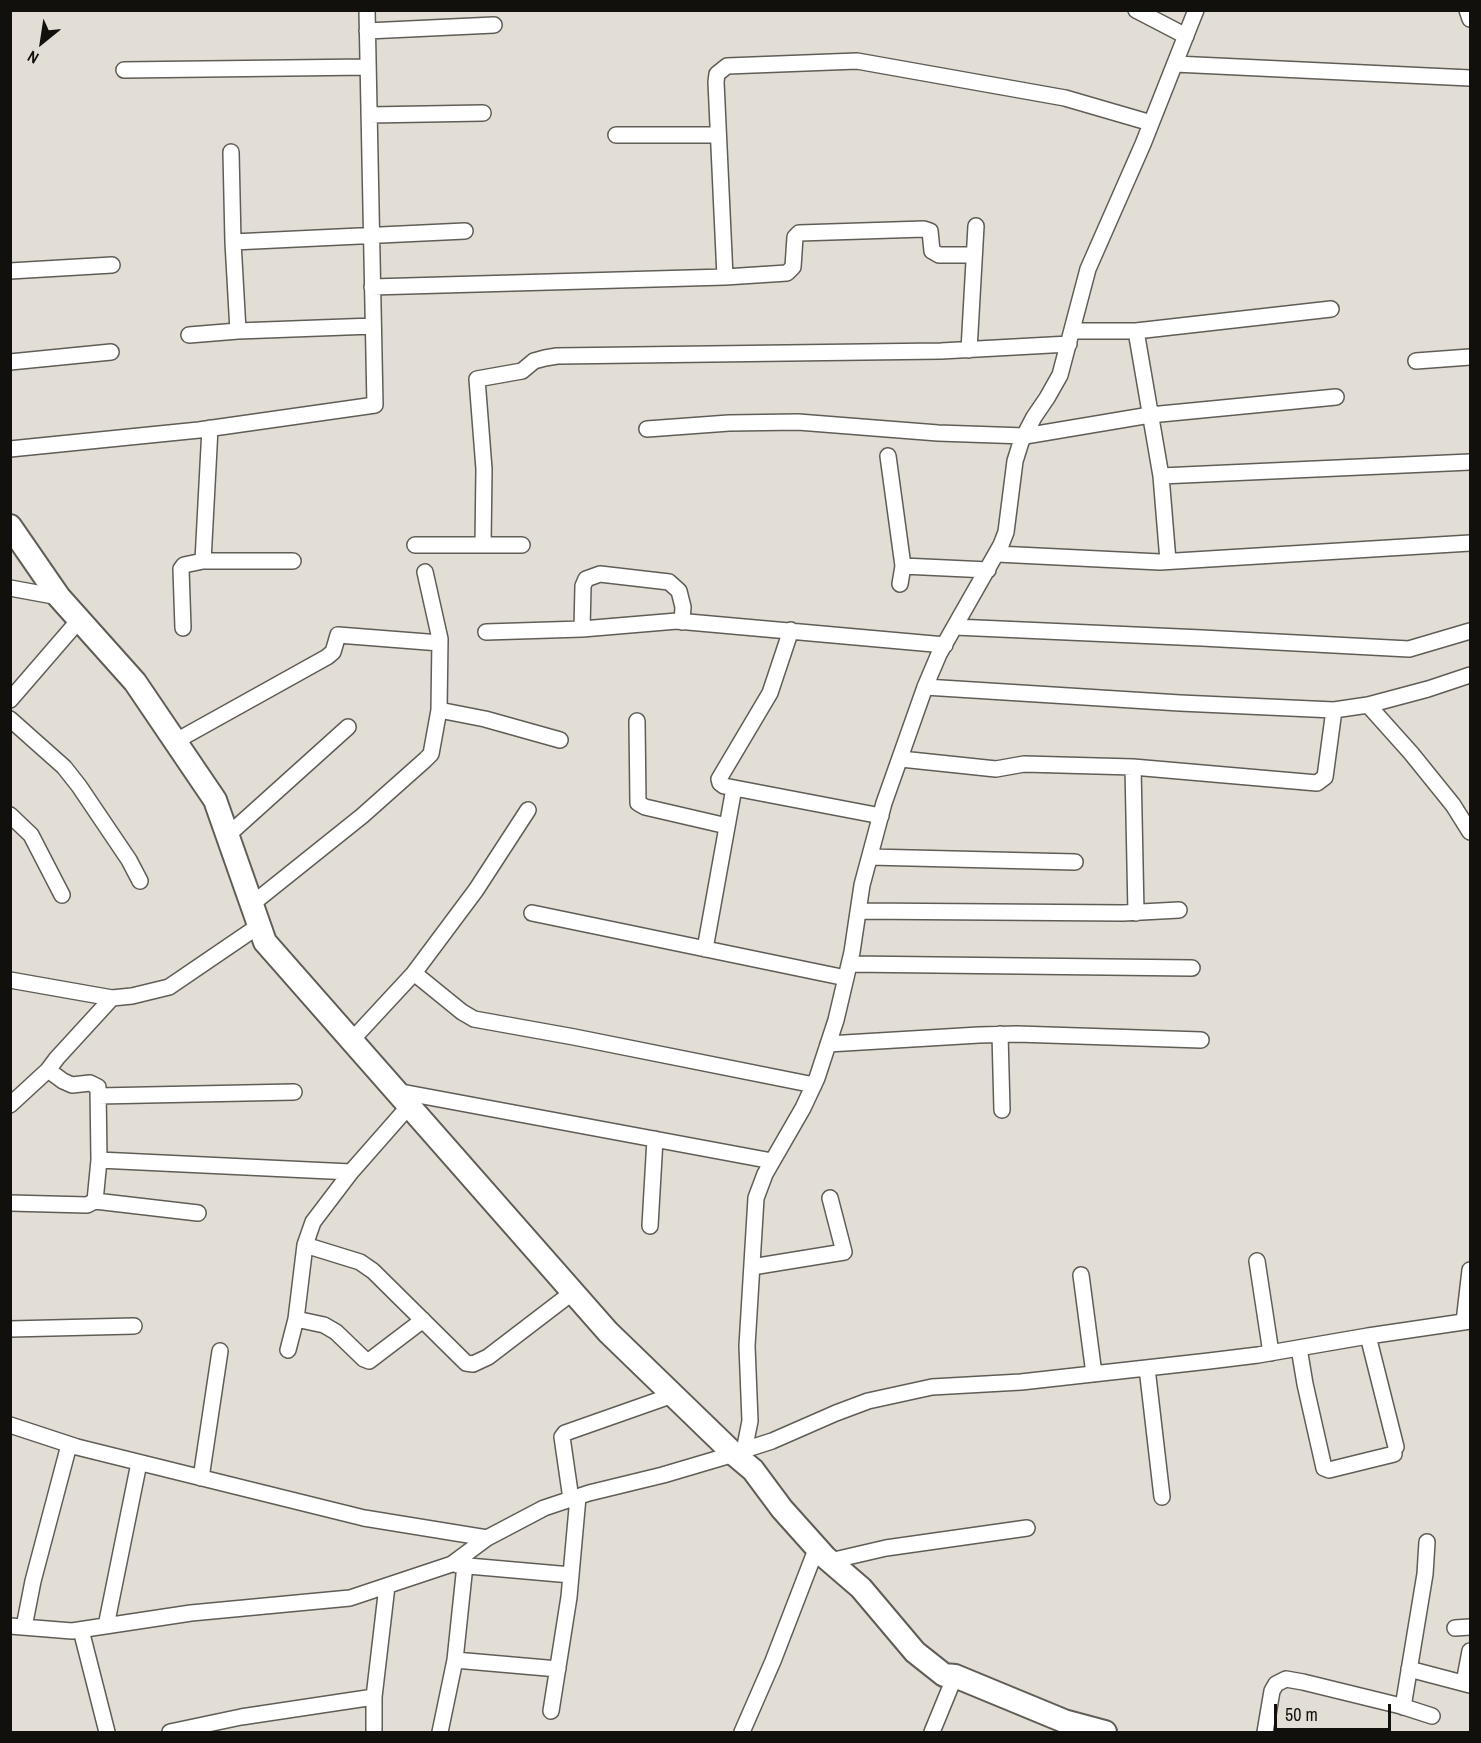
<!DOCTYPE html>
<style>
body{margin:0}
#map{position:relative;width:1481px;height:1743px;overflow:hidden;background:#e2ded6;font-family:"Archivo Narrow",sans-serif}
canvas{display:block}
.frame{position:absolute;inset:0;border:12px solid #12100d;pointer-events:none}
.north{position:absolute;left:12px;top:12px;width:60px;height:60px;-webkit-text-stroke:4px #e2ded6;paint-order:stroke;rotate:210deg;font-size:16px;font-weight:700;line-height:24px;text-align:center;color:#12100d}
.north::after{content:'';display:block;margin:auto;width:21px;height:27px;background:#12100d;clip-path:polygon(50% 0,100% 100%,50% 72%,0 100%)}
.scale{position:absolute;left:1274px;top:1704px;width:117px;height:27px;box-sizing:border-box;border:3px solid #12100d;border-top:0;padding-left:8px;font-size:18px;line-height:21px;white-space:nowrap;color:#12100d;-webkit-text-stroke:4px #e2ded6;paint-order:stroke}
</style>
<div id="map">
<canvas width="1481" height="1743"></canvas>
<div class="frame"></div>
<div class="north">N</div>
<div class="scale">50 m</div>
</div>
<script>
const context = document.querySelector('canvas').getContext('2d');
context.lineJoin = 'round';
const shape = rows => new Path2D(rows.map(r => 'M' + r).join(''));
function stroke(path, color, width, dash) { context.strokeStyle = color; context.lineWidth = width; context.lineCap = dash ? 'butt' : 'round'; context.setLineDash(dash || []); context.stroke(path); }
const street = shape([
 [1136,10,1186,36],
 [1467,10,1470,19],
 [367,31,494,25],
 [1175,64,1470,78],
 [124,70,368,67],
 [369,115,483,113],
 [616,135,718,135],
 [231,152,233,242,238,331],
 [233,242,465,231],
 [10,271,112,265],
 [725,277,716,82,717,74,727,66,857,61,1065,98,1151,123],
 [372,287,725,277,787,273,793,267,795,237,799,233,924,229,930,231,932,251,939,255,974,255],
 [1072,331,1136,331,1331,309],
 [1136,331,1161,476,1168,561],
 [189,335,238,331,373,326],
 [969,350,976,226],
 [1416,361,1470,357],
 [10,362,111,352],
 [647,429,729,423,798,422,938,433,1025,436,1150,415,1336,397],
 [10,449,199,430,375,405,367,10],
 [888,456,903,566,900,584],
 [1161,476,1470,462],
 [415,545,522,545],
 [483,545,484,469,477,379,522,371,534,361,545,358,557,356,941,351,1069,344],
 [997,554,1160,562,1470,543],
 [203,561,210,428],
 [903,566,988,570],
 [10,588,59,597],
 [955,627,1202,638,1409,649,1470,631],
 [183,628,181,569,184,565,203,561,293,561],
 [582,629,583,586,586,579,600,574,669,582,679,591,683,607,682,622],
 [791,630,770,693,719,779,720,783,724,786,881,816],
 [486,632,582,629,677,621,945,645],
 [925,687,1180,703,1334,710,1368,705,1428,689,1470,675],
 [10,700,80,619],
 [1368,705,1411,753,1453,805,1470,832],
 [439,710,485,719,560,740],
 [10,719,64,767,79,786,129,860,140,881],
 [637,721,638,803,645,807,727,826],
 [176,741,327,657,333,652,338,635,440,643],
 [901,759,996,769,1024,764,1133,767,1317,783,1325,777,1334,710],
 [1133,767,1136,913],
 [10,815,31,835,62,895],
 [228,835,348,727],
 [870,857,1075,862],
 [252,904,362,816,425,760,431,754,439,710,440,639,425,572],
 [858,911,1123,913,1179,910],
 [532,913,846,978],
 [705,949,734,788],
 [850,964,1192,968],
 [414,973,462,1012,474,1019,574,1037,814,1085],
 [10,980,112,998,132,996,169,987,260,925],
 [1000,1034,1002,1110],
 [351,1041,414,973,476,890,528,810],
 [828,1044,979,1035,1017,1034,1201,1040],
 [396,1091,772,1161],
 [98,1096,294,1092],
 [10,1105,48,1070,57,1058,112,998],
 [99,1160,351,1172],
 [95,1201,198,1213],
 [10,1203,87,1205,95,1201,99,1160,98,1087,90,1083,72,1085,63,1081,48,1070],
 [650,1226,655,1139],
 [305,1245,360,1262,373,1271,466,1363,473,1364,488,1357,573,1292],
 [1257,1261,1271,1353],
 [752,1267,844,1252,830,1198],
 [1081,1275,1094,1374],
 [296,1319,324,1325,336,1332,364,1359,369,1361,423,1320],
 [1464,1322,1470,1270],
 [10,1329,134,1326],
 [1368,1336,1396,1447],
 [1299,1348,1305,1384,1324,1468,1329,1470,1394,1454],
 [288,1350,296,1319,305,1245,313,1222,351,1172,409,1106],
 [1147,1368,1162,1497],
 [10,1425,77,1447,364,1518,487,1538],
 [744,1450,772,1441,836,1413,868,1401,932,1387,1021,1382,1209,1361,1258,1355,1368,1336,1470,1321],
 [742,1461,750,1421,747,1346,756,1198,765,1174,803,1108,817,1078,836,1020,852,952,862,885,884,803,925,687,939,654,1001,545,1006,532,1015,461,1021,442,1034,417,1047,398,1060,375,1088,269,1143,144,1196,10],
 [201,1478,220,1351],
 [571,1499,562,1437,565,1433,673,1395],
 [830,1561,886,1548,1027,1528],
 [457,1565,571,1575],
 [10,1626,72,1631,191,1613,350,1598,452,1564,487,1538,544,1508,589,1493,663,1475,734,1454],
 [106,1626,139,1463],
 [24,1627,33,1581,69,1445],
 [1455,1628,1470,1627],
 [81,1630,107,1732],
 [455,1660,558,1669],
 [1409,1669,1470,1685],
 [1464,1683,1470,1651],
 [1403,1707,1425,1574,1427,1542],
 [551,1711,569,1597,578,1497],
 [170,1732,241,1717,374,1697],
 [374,1732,374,1697,387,1586],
 [440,1732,455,1660,465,1565],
 [742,1732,773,1661,817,1547],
 [932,1732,955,1676],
 [1265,1732,1272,1691,1276,1684,1286,1679,1303,1682,1401,1706,1432,1716]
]);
const secondary = shape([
 [10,526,59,597,135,682,215,800,265,942,608,1332,734,1454,753,1470,782,1509,825,1557,861,1588,915,1652,944,1675,955,1676,1064,1721,1105,1732]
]);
stroke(street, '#605d56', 18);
stroke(secondary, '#605d56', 26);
stroke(street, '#fff', 15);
stroke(secondary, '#fff', 22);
</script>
